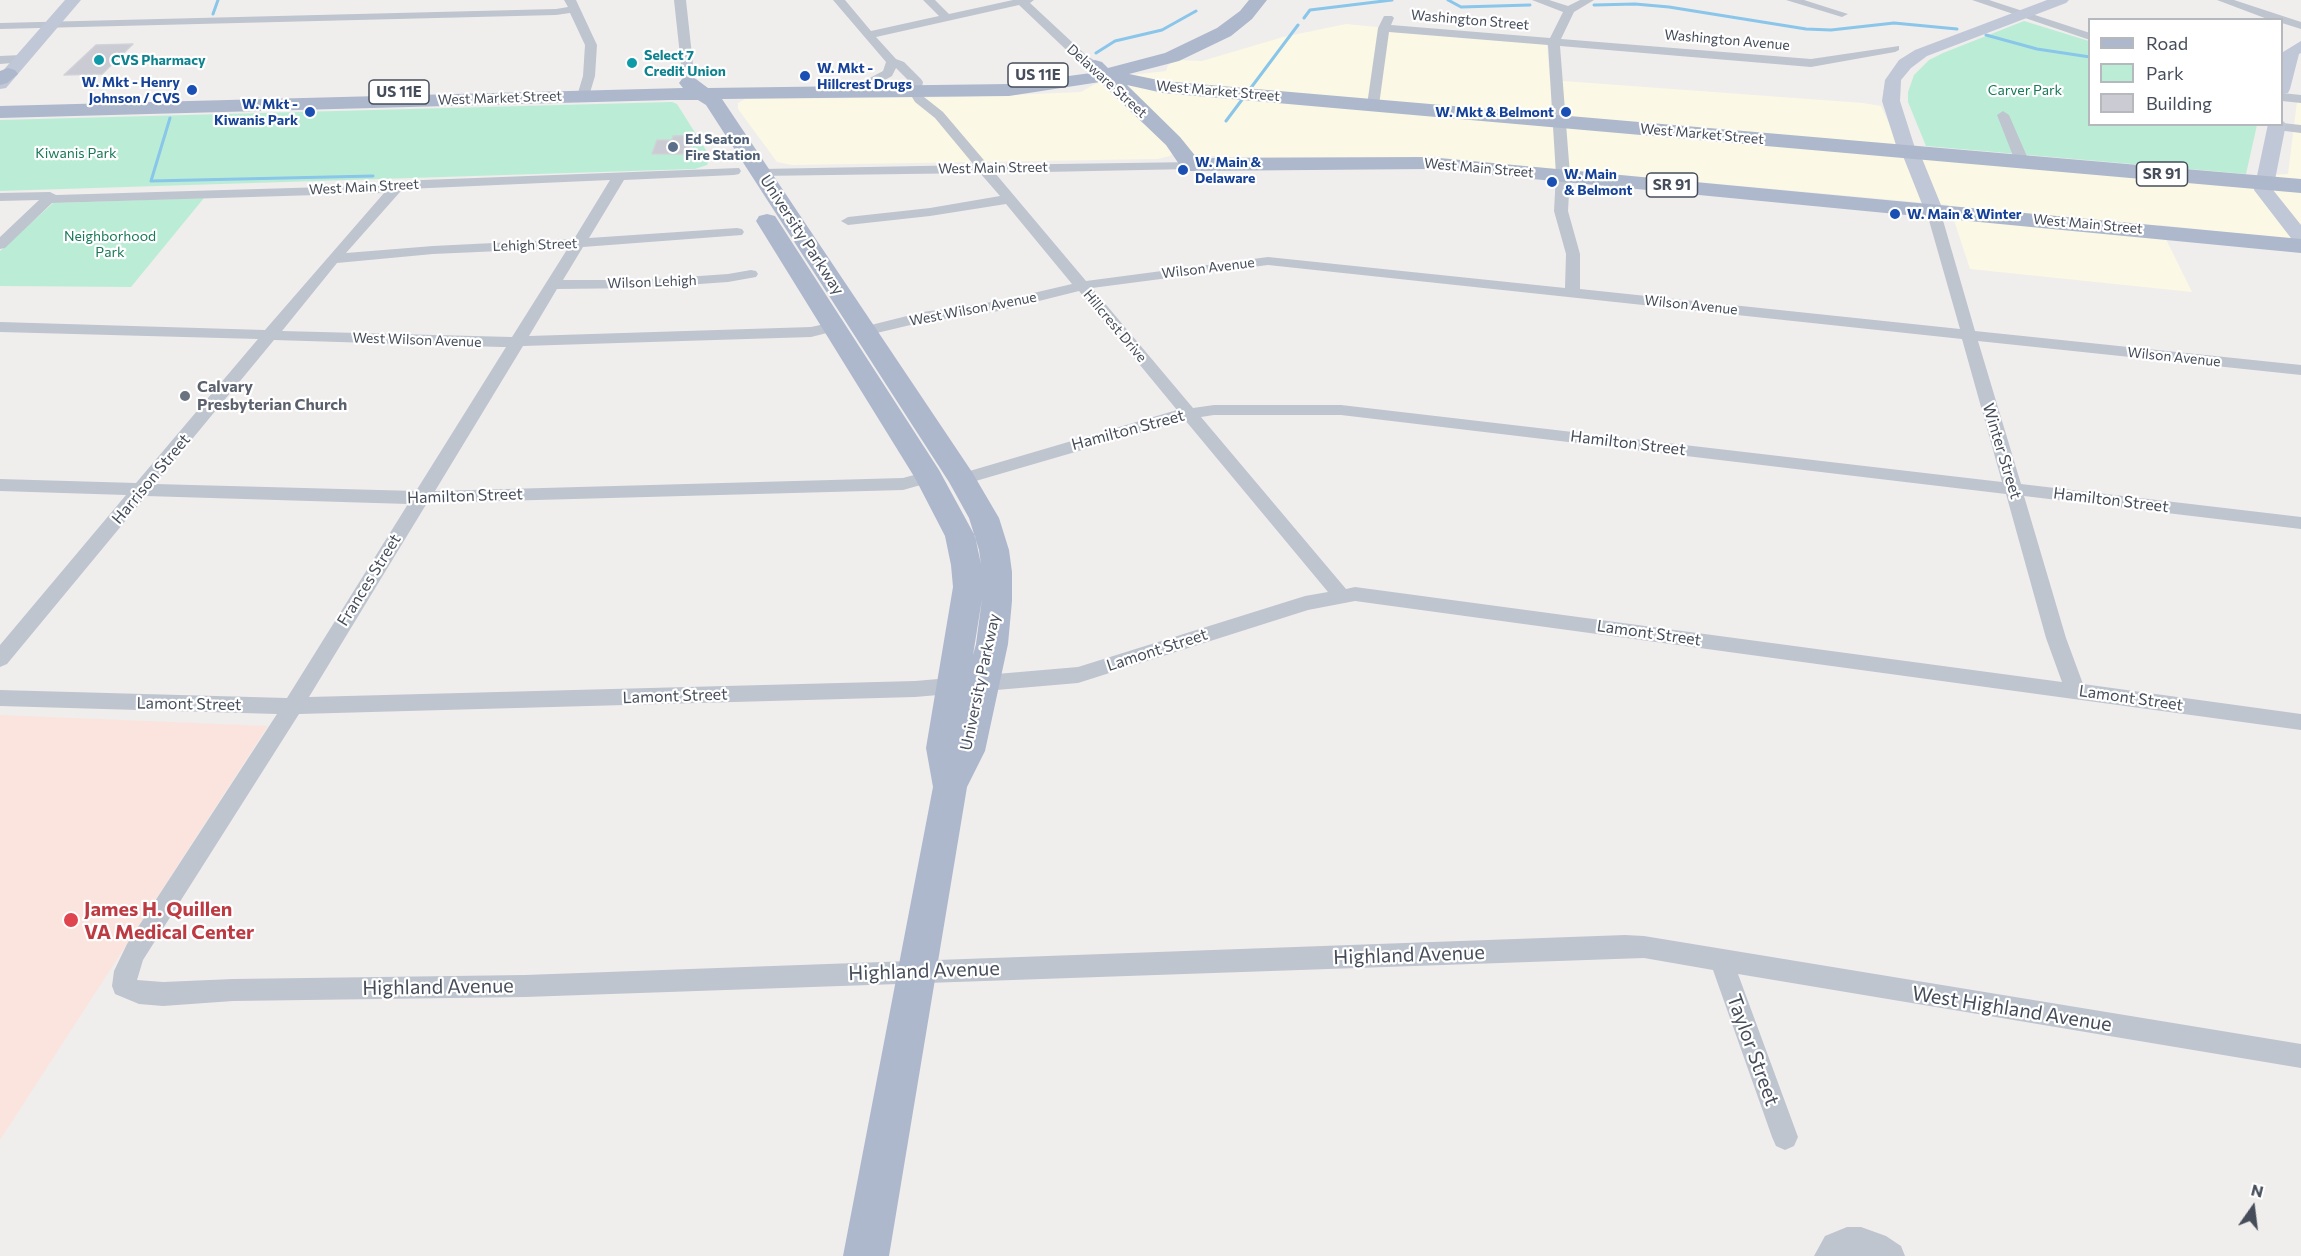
<!DOCTYPE html>
<style>
body{margin:0}
#map{position:relative;width:2301px;height:1256px;overflow:hidden;background:#f0eded;font-family:Commissioner,sans-serif}
canvas{display:block}
.legend{position:absolute;left:2088px;top:18px;width:195px;height:108px;box-sizing:border-box;background:#fff;border:2px solid #b5b8bd;margin:0;padding:8px 10px;list-style:none;font-size:18px;color:#464d5a}
.legend li{display:flex;align-items:center;gap:12px;height:30px}
.legend b{width:30px;border:2px solid #b5b8bd}
.north{position:absolute;left:2223px;top:1178px;width:60px;height:60px;-webkit-text-stroke:4px #fff;paint-order:stroke;rotate:14deg;font-size:16px;font-weight:700;line-height:24px;text-align:center;color:#464d5a}
.north::after{content:'';display:block;margin:auto;width:21px;height:27px;background:#464d5a;clip-path:polygon(50% 0,100% 100%,50% 72%,0 100%)}
</style>
<div id="map">
<canvas width="2301" height="1256"></canvas>
<ul class="legend">
<li><b style="height:8px;background:#adb8cc"></b>Road</li>
<li><b style="height:16px;background:#bbedd6"></b>Park</li>
<li><b style="height:16px;background:#cacbd3"></b>Building</li>
</ul>
<div class="north">N</div>
</div>
<script>
const context = document.querySelector('canvas').getContext('2d');
context.lineJoin = 'round';
function paint(path, color) { context.fillStyle = color; context.fill(path, 'evenodd'); }
const shape = rows => new Path2D(rows.map(r => 'M' + r).join(''));
function stroke(path, color, width, dash) { context.strokeStyle = color; context.lineWidth = width; context.lineCap = dash ? 'butt' : 'round'; context.setLineDash(dash || []); context.stroke(path); }
function write(font, color, halo, rows, align = 'center') {
  context.font = font + ' Commissioner,sans-serif'; context.lineWidth = 4.5; context.setLineDash([]); context.textBaseline = 'middle'; context.strokeStyle = halo; context.fillStyle = color; for (const [text, x, y, turn = 0] of rows) {
    context.save(); context.translate(x, y); context.rotate((+turn || 0) * Math.PI / 180); context.textAlign = isNaN(turn) ? turn : align; if (halo) context.strokeText(text, 0, 0); context.fillText(text, 0, 0); context.restore();
  }
}
const commercial = shape([
 [1346,24,1547,44,1550,80,1863,103,1881,106,1898,143,1926,148,2249,176,2288,174,2297,101,2301,101,2301,240,2159,225,2192,292,1970,269,1949,205,1424,157,1222,157,1173,152,1170,156,1158,159,792,165,777,162,738,109,738,103,745,99,962,97,1081,92,1095,84,1131,75,1166,71,1168,65,1177,60,1202,61,1283,37]
]);
const medical = shape([
 [0,715,268,726,0,1140]
]);
const green = shape([
 [2024,21,2089,41,2090,124,2257,125,2246,174,1926,146,1908,102,1908,92,1914,75,1929,60,1943,53],
 [672,102,677,104,711,158,707,165,695,169,0,191,0,120],
 [204,198,131,287,0,286,0,251,53,203]
]);
const stream = shape([
 [1448,0,1461,7,1530,5],
 [1594,5,1635,4,1669,7,1806,29,1831,30,1894,23,1957,29],
 [213,14,218,0],
 [1304,18,1310,10,1392,0],
 [1986,35,2037,49,2090,57],
 [1096,53,1115,41,1162,30,1196,11],
 [170,118,151,181,373,176],
 [1226,121,1298,25]
]);
const building = shape([
 [133,44,102,74,64,75,96,45,133,44],
 [695,135,688,154,652,154,657,140,672,140,673,136,695,135]
]);
const minor = shape([
 [564,0,576,0,597,45,595,76,589,96,583,100,577,96,583,76,585,45,570,13,556,15,0,29,0,23,556,9,568,7,564,0],
 [674,0,686,0,695,83,689,87,683,83,674,0],
 [833,0,845,0,871,31,939,16,923,0,935,0,949,14,1013,0,1034,0,1030,3,1087,56,1099,63,1101,66,1095,70,1079,62,1019,5,876,37,896,59,904,62,921,79,923,82,921,92,924,97,943,112,988,165,1196,162,1198,165,1196,168,1191,169,995,173,1086,281,1268,257,1565,288,1566,254,1554,211,1556,175,1548,45,1389,32,1379,105,1373,109,1367,105,1378,28,1384,16,1392,16,1394,18,1391,25,1550,38,1563,12,1532,0,1549,0,1568,6,1580,0,1594,0,1574,12,1561,39,1811,59,1899,46,1899,50,1895,52,1811,67,1560,46,1570,175,1568,211,1580,254,1580,289,1960,329,1926,210,1933,206,1940,210,1975,331,2301,365,2301,375,1978,341,2021,484,2301,517,2301,529,2024,496,2066,638,2083,684,2301,714,2301,730,1355,601,1308,610,1078,683,915,697,299,714,143,960,137,980,163,982,233,979,525,975,1625,935,1644,936,2301,1044,2301,1068,1738,974,1798,1137,1794,1146,1785,1150,1776,1146,1772,1137,1713,970,1644,958,525,997,233,1001,163,1006,139,1004,115,994,112,986,114,971,127,944,277,714,0,706,0,690,287,698,408,504,146,496,7,664,0,667,0,645,126,495,0,491,0,479,136,483,258,339,0,332,0,322,265,330,384,193,52,203,5,248,0,249,0,237,39,200,0,201,0,193,50,192,56,195,393,185,405,181,423,180,739,168,741,171,739,174,734,175,624,180,589,238,737,228,742,229,744,232,742,235,583,247,563,280,643,280,728,274,751,270,756,271,758,274,756,277,728,282,643,288,557,289,529,336,811,327,834,322,839,324,842,327,839,330,811,337,523,346,435,491,903,478,929,471,935,473,938,477,935,481,903,490,427,503,309,697,915,681,1078,667,1305,596,1328,592,1185,420,962,485,956,483,953,479,956,475,1177,410,1079,291,999,311,923,322,864,336,859,334,856,331,859,328,923,312,999,301,1072,284,1006,204,930,216,848,225,841,221,848,217,930,208,1000,196,980,173,757,176,755,173,757,170,762,169,974,165,935,118,915,102,909,92,911,83,896,68,892,76,874,86,866,86,866,80,883,71,886,62,833,0],
 [610,180,574,239,433,246,346,253,400,192,407,189,610,180],
 [568,248,512,337,282,331,337,263,433,254,568,248],
 [1268,265,1962,339,2002,482,1341,405,1214,405,1193,408,1092,288,1268,265],
 [274,340,501,347,506,347,416,491,155,484,274,340],
 [1214,415,1341,415,2006,494,2046,638,2062,682,1355,587,1346,589,1201,417,1214,415],
 [1786,0,1804,0,1848,14,1842,17,1786,0],
 [1972,0,1989,0,2090,33,2090,40,1972,0],
 [2217,0,2234,0,2301,22,2301,29,2282,23,2282,20,2270,20,2217,0],
 [21,55,27,59,25,62,0,64,0,56,21,55],
 [2282,93,2301,95,2301,103,2282,101,2282,93],
 [2003,111,2009,115,2029,161,2027,164,2017,164,2015,161,1997,115,2003,111],
 [2282,123,2301,125,2301,133,2277,130,2271,126,2282,123],
 [1847,1227,1861,1227,1886,1236,1901,1246,1905,1256,1814,1256,1825,1236,1847,1227]
]);
const secondary = shape([
 [65,0,81,0,6,88,0,89,0,74,65,0],
 [2047,0,2069,0,2066,3,1927,56,1911,68,1901,80,1900,101,1914,145,1921,156,1943,210,1940,214,1926,214,1903,156,1896,145,1882,101,1885,80,1899,60,1915,50,2047,0],
 [2301,41,2301,53,2299,54,2290,89,2288,93,2282,94,2283,52,2301,41],
 [2282,120,2286,124,2273,190,2301,225,2301,244,2294,242,2254,190,2268,124,2282,124,2282,120]
]);
const primary = shape([
 [1249,0,1267,0,1252,19,1231,36,1179,61,1129,74,1163,81,2301,179,2301,193,1163,93,1127,85,1180,137,1197,158,1429,157,2301,239,2301,253,1429,169,1191,171,1183,170,1166,145,1100,82,1009,96,722,99,972,472,999,518,1009,550,1012,572,1012,601,1008,644,985,751,967,787,889,1256,843,1256,933,787,926,748,953,587,951,565,945,536,915,478,756,221,759,216,767,214,775,216,939,470,975,536,981,564,979,550,969,518,949,482,706,105,698,100,670,100,0,118,0,106,683,88,679,83,682,79,689,77,696,79,708,88,1009,84,1091,73,1085,66,1088,62,1095,60,1102,62,1108,68,1165,53,1217,28,1240,11,1249,0],
 [982,599,976,644,973,655,982,599],
 [8,68,15,70,18,74,7,83,0,85,0,71,8,68]
]);
const markers = [
 [99,60,6,"#0f9aa8"],
 [632,63,6,"#0f9aa8"],
 [805,76,6,"#1a4fb4"],
 [192,90,6,"#1a4fb4"],
 [310,112,6,"#1a4fb4"],
 [1566,112,6,"#1a4fb4"],
 [673,147,6,"#5c6f8a"],
 [1183,170,6,"#1a4fb4"],
 [1552,182,6,"#1a4fb4"],
 [1895,214,6,"#1a4fb4"],
 [185,396,6,"#6b7280"],
 [71,920,8,"#e0444e"]
];
const farStreetnames = [
 ["Washington Street",1470,20,5],
 ["Washington Avenue",1727,40,5],
 ["Delaware Street",1107,81,42],
 ["West Market Street",1218,91,5],
 ["West Market Street",500,98,-2],
 ["West Market Street",1702,134,5],
 ["West Main Street",993,168,-1],
 ["West Main Street",1479,168,5],
 ["West Main Street",364,187,-3],
 ["West Main Street",2088,224,5],
 ["Lehigh Street",535,245,-2],
 ["Wilson Avenue",1208,268,-7],
 ["Wilson Lehigh",652,282,-2],
 ["Wilson Avenue",1691,305,6],
 ["West Wilson Avenue",973,309,-11],
 ["Hillcrest Drive",1115,326,50],
 ["West Wilson Avenue",417,340,2],
 ["Wilson Avenue",2174,357,6]
];
const farCulturenames = [
 ["Select 7",644,55],
 ["Credit Union",644,71],
 ["CVS Pharmacy",111,60]
];
const farTransitnames = [
 ["W. Mkt -",817,68],
 ["Hillcrest Drugs",817,84],
 ["W. Mkt - Henry",180,82,"right"],
 ["Johnson / CVS",180,98,"right"],
 ["W. Mkt -",298,104,"right"],
 ["Kiwanis Park",298,120,"right"],
 ["W. Mkt & Belmont",1554,112,"right"],
 ["W. Main &",1195,162],
 ["Delaware",1195,178],
 ["W. Main",1564,174],
 ["& Belmont",1564,190],
 ["W. Main & Winter",1907,214]
];
const farParknames = [
 ["Carver Park",2025,90],
 ["Kiwanis Park",76,153],
 ["Neighborhood",110,236],
 ["Park",110,252]
];
const farServicenames = [
 ["Ed Seaton",685,139],
 ["Fire Station",685,155]
];
const shields = [
 [1038,75,60],
 [399,92,60],
 [2162,174,51],
 [1672,185,51]
];
const shieldNames = [
 ["US 11E",1038,75],
 ["US 11E",399,92],
 ["SR 91",2162,174],
 ["SR 91",1672,185]
];
const streetNames = [
 ["University Parkway",802,235,57],
 ["Hamilton Street",1128,430,-15],
 ["Hamilton Street",1628,443,7],
 ["Winter Street",2002,451,73],
 ["Harrison Street",151,479,-50],
 ["Hamilton Street",465,496,-2],
 ["Hamilton Street",2111,500,7],
 ["Frances Street",369,580,-58],
 ["Lamont Street",1649,633,8],
 ["Lamont Street",1157,650,-18],
 ["University Parkway",980,682,-78],
 ["Lamont Street",675,696,-2],
 ["Lamont Street",2131,698,8],
 ["Lamont Street",189,704,1]
];
const worshipNames = [
 ["Calvary",197,387],
 ["Presbyterian Church",197,405]
];
const nearHealthnames = [
 ["James H. Quillen",84,909],
 ["VA Medical Center",84,932]
];
const nearStreetnames = [
 ["Highland Avenue",1409,955,-2],
 ["Highland Avenue",924,971,-2],
 ["Highland Avenue",438,987,-1],
 ["West Highland Avenue",2012,1009,9],
 ["Taylor Street",1753,1050,70]
];
paint(commercial, '#fbf8e5');
paint(medical, '#fae4dd');
paint(green, '#bbedd6');
stroke(stream, '#89c6e9', 3);
paint(building, '#cacbd3');
stroke(building, '#d1d2d8', 1.5);
paint(minor, '#bec5cf');
paint(secondary, '#c0c7d6');
paint(primary, '#adb8cc');
for (const [x, y, r, color] of markers) { const dot = new Path2D(); dot.arc(x, y, r, 0, 2 * Math.PI); context.fillStyle = color; context.fill(dot); stroke(dot, '#fff', 2); }
write('14px', '#464d5a', '#fff', farStreetnames);
write('bold 14px', '#0d838f', '#fff', farCulturenames, 'left');
write('bold 14px', '#164399', '#fff', farTransitnames, 'left');
write('14px', '#197958', '#fff', farParknames);
write('bold 14px', '#4e5e75', '#fff', farServicenames, 'left');
for (const [x, y, w] of shields) { const box = new Path2D(); box.roundRect(x - w / 2, y - 12, w, 24, 4.5); context.fillStyle = '#fff'; context.fill(box); stroke(box, '#464d5a', 1.5); }
write('bold 15px', '#464d5a', null, shieldNames);
write('16px', '#464d5a', '#fff', streetNames);
write('bold 16px', '#5b616d', '#fff', worshipNames, 'left');
write('bold 20px', '#be3a42', '#fff', nearHealthnames, 'left');
write('20px', '#464d5a', '#fff', nearStreetnames);
</script>
